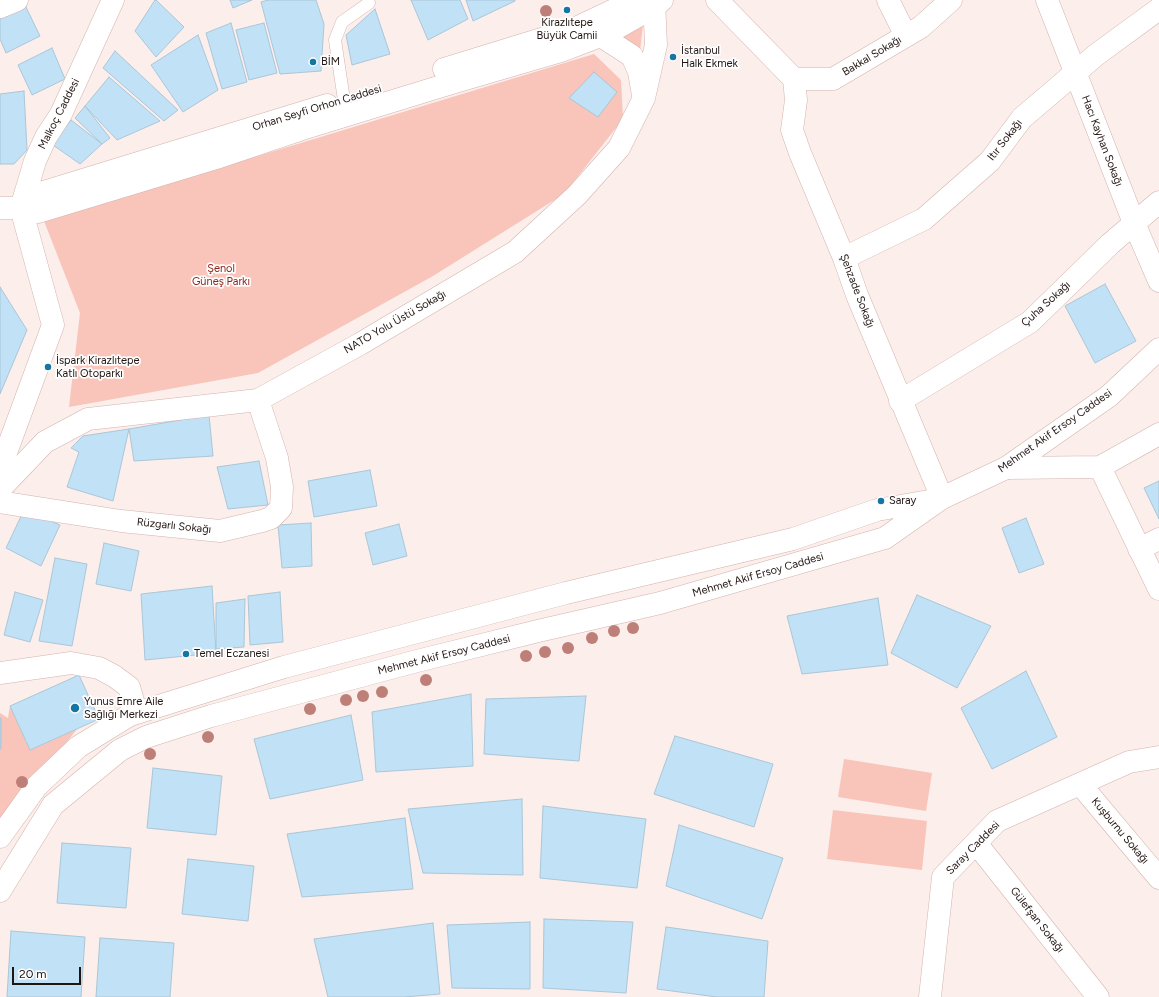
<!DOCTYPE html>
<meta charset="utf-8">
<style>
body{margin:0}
#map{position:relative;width:1159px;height:997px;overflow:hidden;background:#fbeeeb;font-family:Figtree,sans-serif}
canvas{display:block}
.scale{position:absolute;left:12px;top:967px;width:69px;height:18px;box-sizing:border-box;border:2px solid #211513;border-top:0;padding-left:5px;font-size:12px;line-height:14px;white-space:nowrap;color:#211513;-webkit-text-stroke:3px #fefefe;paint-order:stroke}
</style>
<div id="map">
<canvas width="1159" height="997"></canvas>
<div class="scale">20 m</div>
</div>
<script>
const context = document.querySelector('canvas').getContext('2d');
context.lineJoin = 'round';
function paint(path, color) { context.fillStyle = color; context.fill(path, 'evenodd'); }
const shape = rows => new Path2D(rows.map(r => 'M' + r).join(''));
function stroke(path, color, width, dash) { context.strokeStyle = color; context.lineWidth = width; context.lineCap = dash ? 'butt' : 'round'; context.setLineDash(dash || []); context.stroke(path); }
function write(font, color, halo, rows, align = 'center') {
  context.font = font + ' Figtree,sans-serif'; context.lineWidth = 3.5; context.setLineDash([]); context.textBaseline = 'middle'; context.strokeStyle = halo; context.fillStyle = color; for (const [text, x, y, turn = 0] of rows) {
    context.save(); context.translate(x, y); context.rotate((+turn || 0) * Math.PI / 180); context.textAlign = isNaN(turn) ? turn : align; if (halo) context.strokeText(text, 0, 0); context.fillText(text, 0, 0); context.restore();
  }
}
const green = shape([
 [643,25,639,59,618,40],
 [594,54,621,80,623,119,564,194,433,276,258,373,69,407,80,313,44,221],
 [10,706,30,750,77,729,63,747,0,819,0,713,8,718],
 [844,759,932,773,926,811,838,797],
 [833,810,927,821,922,870,827,859]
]);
const building = shape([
 [155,0,156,0,184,27,156,57,135,31,155,0],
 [230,0,252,0,233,8,230,0],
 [268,0,316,0,324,24,321,71,280,74,261,2,268,0],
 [411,0,460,0,468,19,428,40,411,0],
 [466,0,515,0,515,1,473,21,466,0],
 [23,1,40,36,6,53,0,39,0,14,23,1],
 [375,9,390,54,352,65,346,35,375,9],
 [231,23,247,82,222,89,206,33,231,23],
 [264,23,277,73,249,80,236,30,264,23],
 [198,35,218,90,183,112,151,65,198,35],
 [52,48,65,79,32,95,18,65,52,48],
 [115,51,178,110,164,121,103,68,115,51],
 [594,72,617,92,598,117,569,98,594,72],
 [109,77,160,121,117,140,85,106,109,77],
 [24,91,27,150,14,164,0,164,0,94,24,91],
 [85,106,110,138,102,144,75,118,85,106],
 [71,120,102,144,80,164,53,145,71,120],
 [1105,284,1136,341,1095,363,1065,306,1105,284],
 [0,287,27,330,0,394,0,287],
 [209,415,213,456,134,461,129,429,209,415],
 [129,429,113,501,67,487,79,452,71,448,83,436,129,429],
 [259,461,268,505,228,509,217,467,259,461],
 [370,470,377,506,314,517,308,481,370,470],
 [1159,481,1159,519,1144,488,1159,481],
 [24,510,60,525,41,566,6,548,24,510],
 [1026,518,1044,564,1019,573,1002,528,1026,518],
 [311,523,312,566,282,568,278,525,311,523],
 [399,524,407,556,373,565,365,533,399,524],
 [104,543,139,551,131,591,96,584,104,543],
 [55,558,87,564,72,646,39,641,55,558],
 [212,586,216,653,145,660,141,594,212,586],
 [15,592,43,600,30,642,4,635,15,592],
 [280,592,283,642,250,645,248,596,280,592],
 [917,595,991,626,957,688,891,653,917,595],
 [878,598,888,665,802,674,787,616,878,598],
 [245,599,244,647,216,649,216,603,245,599],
 [1026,671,1057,737,992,769,961,708,1026,671],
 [79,675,99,719,30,750,10,706,79,675],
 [471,694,473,766,376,772,372,712,471,694],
 [586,696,579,761,484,754,486,699,586,696],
 [351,715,363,780,270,799,254,739,351,715],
 [0,718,1,718,1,749,0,749,0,718],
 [675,736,773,764,754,827,654,794,675,736],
 [153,768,222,776,216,835,147,828,153,768],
 [522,799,523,875,423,873,408,809,522,799],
 [543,806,646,819,637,888,540,878,543,806],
 [405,818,413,889,302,897,287,834,405,818],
 [679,825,783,858,762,919,666,886,679,825],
 [62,843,131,848,126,908,57,903,62,843],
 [188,859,254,866,248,921,182,914,188,859],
 [544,919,633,922,626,993,543,988,544,919],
 [530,922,530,989,452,988,447,925,530,922],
 [433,923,440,994,404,997,328,997,314,939,433,923],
 [666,927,768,941,764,997,717,997,657,989,666,927],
 [11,931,85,937,81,997,7,997,11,931],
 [100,938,174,943,170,997,96,997,100,938]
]);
const service = shape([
 [344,100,335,40,342,22,369,3]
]);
const minor = shape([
 [717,0,794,79,833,79,921,27,951,0],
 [888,0,906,36],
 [1047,0,1134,223,1159,281],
 [0,7,17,0],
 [794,79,796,100,792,130,800,153,844,258,857,295,942,498],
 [844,258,924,219,990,161,1022,118,1096,55,1159,9],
 [900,401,1030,322,1110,244,1159,202],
 [1100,467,1159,434],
 [1006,468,1100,467,1159,589],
 [0,469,53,325,21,208],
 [0,502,121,521,220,531,262,521,271,518,281,508,282,487,277,458,258,400],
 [1139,549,1159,539],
 [0,673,71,663,99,668,114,676,129,687,133,701,130,715],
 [1080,784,1159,878],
 [976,843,1098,997],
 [930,997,943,877,997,821,1129,762,1159,757]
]);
const tertiary = shape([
 [601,36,632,56,639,72,643,95],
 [444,69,574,29,635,0],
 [0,208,21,208,38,212,216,158,305,128,455,82,561,51,608,33,654,7,662,0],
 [21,208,34,195,327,105],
 [21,208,35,161,46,137,61,114,113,0],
 [0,489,45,442,88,419,258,400,360,344,515,252,577,195,619,148,644,98,656,45,654,0]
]);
const secondary = shape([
 [0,837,36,787,78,747,130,715,284,667,566,593,793,539,877,510,935,500],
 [0,891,53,805,120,750,146,737,211,716,417,661,538,631,660,603,885,538,942,498,1006,468,1109,396,1159,349]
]);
const trees = [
 [546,11],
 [633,628],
 [614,631],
 [592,638],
 [568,648],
 [545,652],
 [526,656],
 [426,680],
 [382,692],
 [363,696],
 [346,700],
 [310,709],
 [208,737],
 [150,754],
 [22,782]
];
const markers = [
 [567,10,4,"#1676a3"],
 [673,57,4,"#1676a3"],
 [313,62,4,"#1676a3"],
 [48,367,4,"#1676a3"],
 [881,501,4,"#1676a3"],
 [186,654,4,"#1676a3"],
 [75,708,5,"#1676a3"]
];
const poiNames = [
 ["Kirazlıtepe",567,23,"center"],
 ["Büyük Camii",567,36,"center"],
 ["İstanbul",681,51],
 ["Halk Ekmek",681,64],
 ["BİM",321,62],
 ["İspark Kirazlıtepe",56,361],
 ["Katlı Otoparkı",56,374],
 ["Saray",889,501],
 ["Temel Eczanesi",194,654],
 ["Yunus Emre Aile",84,702],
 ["Sağlığı Merkezi",84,715]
];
const streetNames = [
 ["Bakkal Sokağı",872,56,-31],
 ["Orhan Seyfi Orhon Caddesi",317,108,-17],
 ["Malkoç Caddesi",59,114,-63],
 ["Itır Sokağı",1005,140,-52],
 ["Hacı Kayhan Sokağı",1102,141,69],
 ["Şehzade Sokağı",857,291,69],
 ["Çuha Sokağı",1046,304,-42],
 ["NATO Yolu Üstü Sokağı",395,322,-30],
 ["Mehmet Akif Ersoy Caddesi",1055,431,-35],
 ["Rüzgarlı Sokağı",174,526,6],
 ["Mehmet Akif Ersoy Caddesi",758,575,-16],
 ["Mehmet Akif Ersoy Caddesi",444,655,-14],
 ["Kuşburnu Sokağı",1120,831,50],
 ["Saray Caddesi",973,848,-45],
 ["Gülefşan Sokağı",1037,920,52]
];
const parkNames = [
 ["Şenol",221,269],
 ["Güneş Parkı",221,282]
];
paint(green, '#f9c4ba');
paint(building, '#c1e1f6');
stroke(building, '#aac6d7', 1);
stroke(service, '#d4b3ad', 13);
stroke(minor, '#d4b3ad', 23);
stroke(tertiary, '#d4b3ad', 23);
stroke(secondary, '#d4b3ad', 23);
stroke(service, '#fff', 12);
stroke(minor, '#fff', 22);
stroke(tertiary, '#fff', 22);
stroke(secondary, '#fff', 22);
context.fillStyle = '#be7f78';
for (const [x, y] of trees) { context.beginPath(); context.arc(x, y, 6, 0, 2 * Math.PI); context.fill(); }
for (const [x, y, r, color] of markers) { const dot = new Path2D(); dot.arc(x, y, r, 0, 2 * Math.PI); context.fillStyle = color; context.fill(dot); stroke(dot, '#fefefe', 1.5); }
write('11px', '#211513', '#fefefe', poiNames, 'left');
write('11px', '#211513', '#fefefe', streetNames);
write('11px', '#8c251a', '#fefefe', parkNames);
</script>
